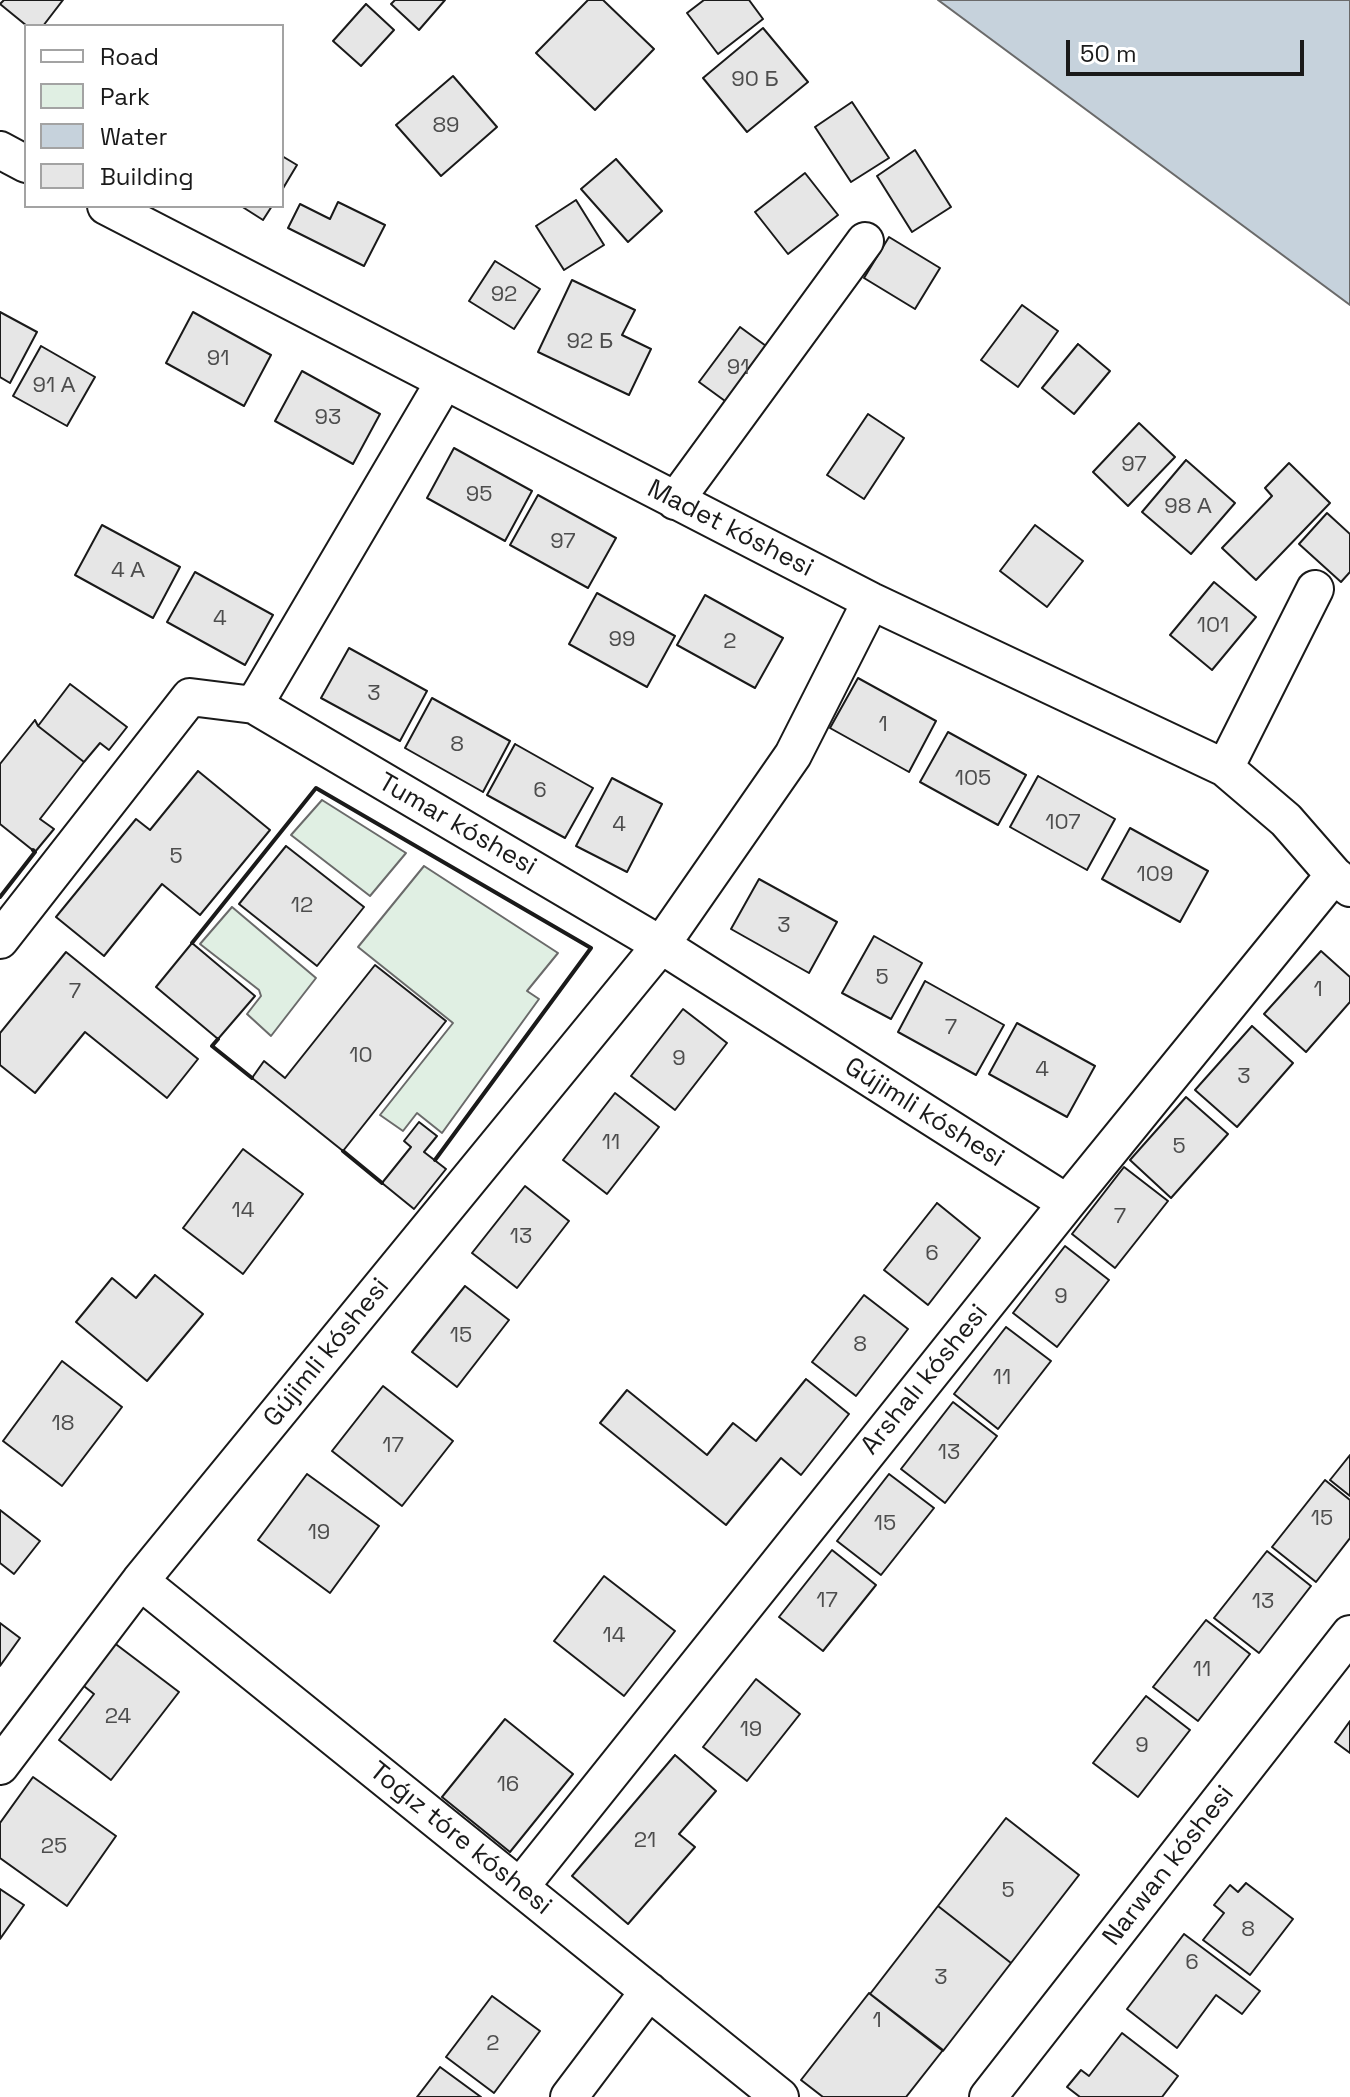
<!DOCTYPE html>
<meta charset="utf-8">
<style>
body{margin:0}
#map{position:relative;width:1350px;height:2097px;overflow:hidden;background:#fff;font-family:"Space Grotesk",sans-serif}
canvas{display:block}
.legend{position:absolute;left:24px;top:24px;width:260px;height:184px;box-sizing:border-box;background:#fff;border:2px solid #a3a3a3;margin:0;padding:10px 14px;list-style:none;font-size:24px;color:#1a1a1a}
.legend li{display:flex;align-items:center;gap:16px;height:40px}
.legend b{width:40px;border:2px solid #a3a3a3}
.scale{position:absolute;left:1066px;top:40px;width:238px;height:36px;box-sizing:border-box;border:4px solid #1a1a1a;border-top:0;padding-left:10px;font-size:24px;line-height:28px;white-space:nowrap;color:#1a1a1a;-webkit-text-stroke:6px #fff;paint-order:stroke}
</style>
<div id="map">
<canvas width="1350" height="2097"></canvas>
<ul class="legend">
<li><b style="height:10px;background:#fff"></b>Road</li>
<li><b style="height:22px;background:#e0efe3"></b>Park</li>
<li><b style="height:22px;background:#c6d2dc"></b>Water</li>
<li><b style="height:22px;background:#e6e6e6"></b>Building</li>
</ul>
<div class="scale">50 m</div>
</div>
<script>
const context = document.querySelector('canvas').getContext('2d');
context.lineJoin = 'round';
function paint(path, color) { context.fillStyle = color; context.fill(path, 'evenodd'); }
const shape = rows => new Path2D(rows.map(r => 'M' + r).join(''));
function stroke(path, color, width, dash) { context.strokeStyle = color; context.lineWidth = width; context.lineCap = dash ? 'butt' : 'round'; context.setLineDash(dash || []); context.stroke(path); }
function write(font, color, halo, rows, align = 'center') {
  context.font = font + ' "Space Grotesk",sans-serif'; context.lineWidth = 6; context.setLineDash([]); context.textBaseline = 'middle'; context.strokeStyle = halo; context.fillStyle = color; for (const [text, x, y, turn = 0] of rows) {
    context.save(); context.translate(x, y); context.rotate((+turn || 0) * Math.PI / 180); context.textAlign = isNaN(turn) ? turn : align; if (halo) context.strokeText(text, 0, 0); context.fillText(text, 0, 0); context.restore();
  }
}
const green = shape([
 [322,800,406,853,370,896,291,835,322,800],
 [424,866,558,953,527,991,539,999,442,1133,417,1113,403,1131,380,1115,453,1023,358,947,424,866],
 [232,907,316,978,271,1036,247,1014,261,996,259,990,200,944,232,907]
]);
const water = shape([
 [938,0,1350,0,1350,305,938,0]
]);
const building = shape([
 [4,0,63,0,43,26,27,26,0,4,4,0],
 [395,0,445,0,419,30,391,4,395,0],
 [588,0,603,0,654,49,595,110,536,53,588,0],
 [704,0,749,0,763,19,718,54,687,13,704,0],
 [366,4,394,30,361,66,333,41,366,4],
 [763,28,808,82,747,132,703,78,763,28],
 [453,76,497,127,441,176,396,125,453,76],
 [852,102,889,158,851,182,815,127,852,102],
 [915,150,951,207,912,232,877,176,915,150],
 [282,156,297,165,282,190,282,156],
 [616,159,662,211,628,242,581,189,616,159],
 [805,173,838,215,788,254,755,212,805,173],
 [576,200,604,245,564,270,536,226,576,200],
 [338,202,385,225,364,266,288,228,300,204,330,219,338,202],
 [241,206,272,206,263,220,241,206],
 [889,237,940,268,915,309,864,278,889,237],
 [495,261,540,289,514,329,469,301,495,261],
 [572,280,635,310,622,335,651,349,629,395,538,352,572,280],
 [1022,305,1058,331,1018,387,981,360,1022,305],
 [0,312,37,332,10,383,0,377,0,312],
 [193,312,271,355,244,406,166,363,193,312],
 [740,327,777,354,736,409,699,382,740,327],
 [1078,344,1110,371,1074,414,1042,388,1078,344],
 [41,346,95,377,67,426,13,396,41,346],
 [302,371,380,414,353,464,275,421,302,371],
 [868,414,904,438,864,499,827,475,868,414],
 [1139,423,1175,457,1128,506,1093,472,1139,423],
 [454,448,532,491,505,541,427,498,454,448],
 [1186,460,1235,503,1191,554,1142,512,1186,460],
 [1289,463,1330,503,1256,580,1222,548,1272,496,1265,488,1289,463],
 [538,495,616,538,588,588,510,545,538,495],
 [1327,513,1350,534,1350,572,1341,582,1299,544,1327,513],
 [102,525,180,567,153,618,75,575,102,525],
 [1035,525,1083,561,1047,607,1000,571,1035,525],
 [195,572,273,615,245,665,167,622,195,572],
 [1214,582,1256,617,1212,670,1170,635,1214,582],
 [597,593,675,636,647,687,569,644,597,593],
 [705,595,783,638,755,688,677,645,705,595],
 [349,648,427,691,400,741,321,698,349,648],
 [858,678,936,721,909,772,830,728,858,678],
 [70,684,127,727,109,750,100,743,84,762,38,726,70,684],
 [432,698,510,741,483,792,405,748,432,698],
 [35,720,38,726,84,762,40,819,54,829,35,852,0,824,0,764,35,720],
 [948,732,1026,775,998,825,920,782,948,732],
 [515,744,593,788,565,838,487,795,515,744],
 [198,771,270,830,200,915,162,884,104,956,56,917,136,819,150,830,198,771],
 [1038,776,1115,819,1087,870,1010,827,1038,776],
 [612,778,662,804,627,872,576,846,612,778],
 [1130,828,1208,871,1180,922,1102,879,1130,828],
 [286,846,364,907,317,966,239,904,286,846],
 [759,879,837,922,809,973,731,929,759,879],
 [874,936,922,963,891,1019,842,993,874,936],
 [192,943,255,996,218,1039,156,987,192,943],
 [1321,951,1350,977,1350,1002,1306,1052,1264,1014,1321,951],
 [66,952,198,1059,167,1098,85,1032,35,1093,0,1065,0,1033,66,952],
 [375,965,446,1021,343,1151,252,1078,264,1061,285,1078,375,965],
 [925,981,1004,1025,976,1075,898,1032,925,981],
 [683,1009,727,1043,675,1110,631,1076,683,1009],
 [1017,1023,1095,1066,1067,1117,989,1074,1017,1023],
 [1252,1026,1293,1063,1237,1127,1195,1090,1252,1026],
 [615,1093,659,1127,607,1194,563,1160,615,1093],
 [1186,1097,1228,1134,1171,1198,1130,1160,1186,1097],
 [419,1122,437,1136,424,1152,446,1169,414,1209,382,1183,411,1147,404,1141,419,1122],
 [243,1149,303,1194,243,1274,183,1228,243,1149],
 [1124,1167,1168,1201,1115,1268,1072,1234,1124,1167],
 [525,1186,569,1221,517,1288,472,1253,525,1186],
 [937,1203,980,1238,928,1305,884,1270,937,1203],
 [1065,1246,1109,1280,1057,1347,1013,1313,1065,1246],
 [155,1275,203,1314,147,1381,76,1322,112,1278,136,1298,155,1275],
 [465,1286,509,1320,457,1387,412,1352,465,1286],
 [864,1295,908,1329,856,1396,812,1362,864,1295],
 [1006,1327,1051,1361,998,1429,954,1394,1006,1327],
 [62,1361,122,1407,62,1486,3,1441,62,1361],
 [806,1379,849,1414,801,1475,781,1458,726,1525,600,1423,627,1390,707,1455,733,1423,756,1441,806,1379],
 [383,1386,453,1441,402,1506,332,1451,383,1386],
 [953,1402,997,1436,945,1503,901,1469,953,1402],
 [1350,1455,1350,1496,1330,1480,1350,1455],
 [307,1474,379,1526,330,1593,258,1540,307,1474],
 [889,1474,934,1508,881,1575,837,1541,889,1474],
 [1325,1480,1350,1500,1350,1538,1316,1582,1272,1547,1325,1480],
 [0,1510,40,1541,14,1574,0,1563,0,1510],
 [832,1550,876,1585,823,1651,779,1617,832,1550],
 [1267,1551,1311,1586,1259,1653,1214,1618,1267,1551],
 [604,1576,675,1631,624,1696,554,1641,604,1576],
 [1206,1620,1250,1654,1198,1721,1153,1687,1206,1620],
 [0,1623,20,1638,0,1666,0,1623],
 [113,1642,179,1692,111,1780,59,1740,94,1694,80,1683,113,1642],
 [756,1679,800,1714,747,1781,703,1747,756,1679],
 [1146,1696,1190,1730,1138,1797,1093,1763,1146,1696],
 [505,1719,573,1774,510,1852,442,1797,505,1719],
 [1350,1721,1350,1753,1335,1742,1350,1721],
 [675,1755,716,1791,679,1834,695,1847,628,1924,572,1876,675,1755],
 [33,1777,116,1836,67,1906,0,1858,0,1823,33,1777],
 [1006,1818,1079,1875,1011,1963,938,1906,1006,1818],
 [1246,1883,1293,1919,1250,1975,1203,1940,1224,1913,1214,1905,1230,1885,1238,1892,1246,1883],
 [0,1889,24,1905,0,1939,0,1889],
 [938,1906,1011,1963,943,2051,870,1994,938,1906],
 [1184,1934,1260,1991,1242,2014,1216,1995,1177,2048,1127,2009,1184,1934],
 [869,1993,943,2050,906,2097,823,2097,801,2080,869,1993],
 [492,1996,540,2031,494,2093,446,2057,492,1996],
 [1122,2033,1178,2076,1162,2097,1080,2097,1067,2087,1081,2070,1089,2076,1122,2033],
 [440,2067,481,2097,417,2097,440,2067]
]);
const minor = shape([
 [0,150,26,164],
 [106,206,871,601,1225,768,1286,820,1334,875,1350,888],
 [675,501,865,241],
 [254,705,444,382],
 [1225,768,1315,589],
 [0,940,190,697,254,705,661,945,1067,1203],
 [140,1581,780,2097],
 [0,1766,140,1581,661,945,793,755,871,601],
 [520,1887,1067,1203,1334,875],
 [569,2097,649,1991],
 [988,2097,1350,1634]
]);
const wall = shape([
 [0,897,35,852,33,850],
 [192,943,316,788,591,948,435,1160],
 [218,1039,212,1046,252,1078],
 [343,1151,382,1183]
]);
const numberNames = [
 ["90 Б",755,80],
 ["89",446,126],
 ["92",504,295],
 ["92 Б",590,342],
 ["91",218,359],
 ["91",738,368],
 ["91 А",54,386],
 ["93",328,418],
 ["97",1134,465],
 ["95",479,495],
 ["98 А",1188,507],
 ["97",563,542],
 ["4 А",128,571],
 ["4",220,619],
 ["101",1213,626],
 ["99",622,640],
 ["2",730,642],
 ["3",374,694],
 ["1",883,725],
 ["8",457,745],
 ["105",973,779],
 ["6",540,791],
 ["107",1063,823],
 ["4",619,825],
 ["5",176,857],
 ["109",1155,875],
 ["12",302,906],
 ["3",784,926],
 ["5",882,978],
 ["1",1318,990],
 ["7",75,992],
 ["7",951,1028],
 ["10",361,1056],
 ["9",679,1059],
 ["4",1042,1070],
 ["3",1244,1077],
 ["11",611,1143],
 ["5",1179,1147],
 ["14",243,1211],
 ["7",1120,1217],
 ["13",521,1237],
 ["6",932,1254],
 ["9",1061,1297],
 ["15",461,1336],
 ["8",860,1345],
 ["11",1002,1378],
 ["18",63,1424],
 ["17",393,1446],
 ["13",949,1453],
 ["15",1322,1519],
 ["15",885,1524],
 ["19",319,1533],
 ["17",827,1601],
 ["13",1263,1602],
 ["14",614,1636],
 ["11",1202,1670],
 ["24",118,1717],
 ["19",751,1730],
 ["9",1142,1746],
 ["16",508,1785],
 ["21",645,1841],
 ["25",54,1847],
 ["5",1008,1891],
 ["8",1248,1930],
 ["6",1192,1963],
 ["3",941,1978],
 ["1",877,2021],
 ["2",493,2044]
];
const streetNames = [
 ["Madet kóshesi",730,529,27],
 ["Tumar kóshesi",457,825,30],
 ["Gújimli kóshesi",924,1113,32],
 ["Gújimli kóshesi",327,1353,-51],
 ["Arshalı kóshesi",925,1380,-51],
 ["Toǵız tóre kóshesi",460,1839,39],
 ["Narwan kóshesi",1169,1866,-52]
];
paint(green, '#e0efe3');
stroke(green, '#6a6a6a', 2);
paint(water, '#c6d2dc');
stroke(water, '#6a6a6a', 2);
paint(building, '#e6e6e6');
stroke(building, '#1a1a1a', 2);
stroke(minor, '#1a1a1a', 40);
stroke(minor, '#fff', 36);
stroke(wall, '#1a1a1a', 4);
write('22px', '#4d4d4d', null, numberNames);
write('26px', '#1a1a1a', '#fff', streetNames);
</script>
